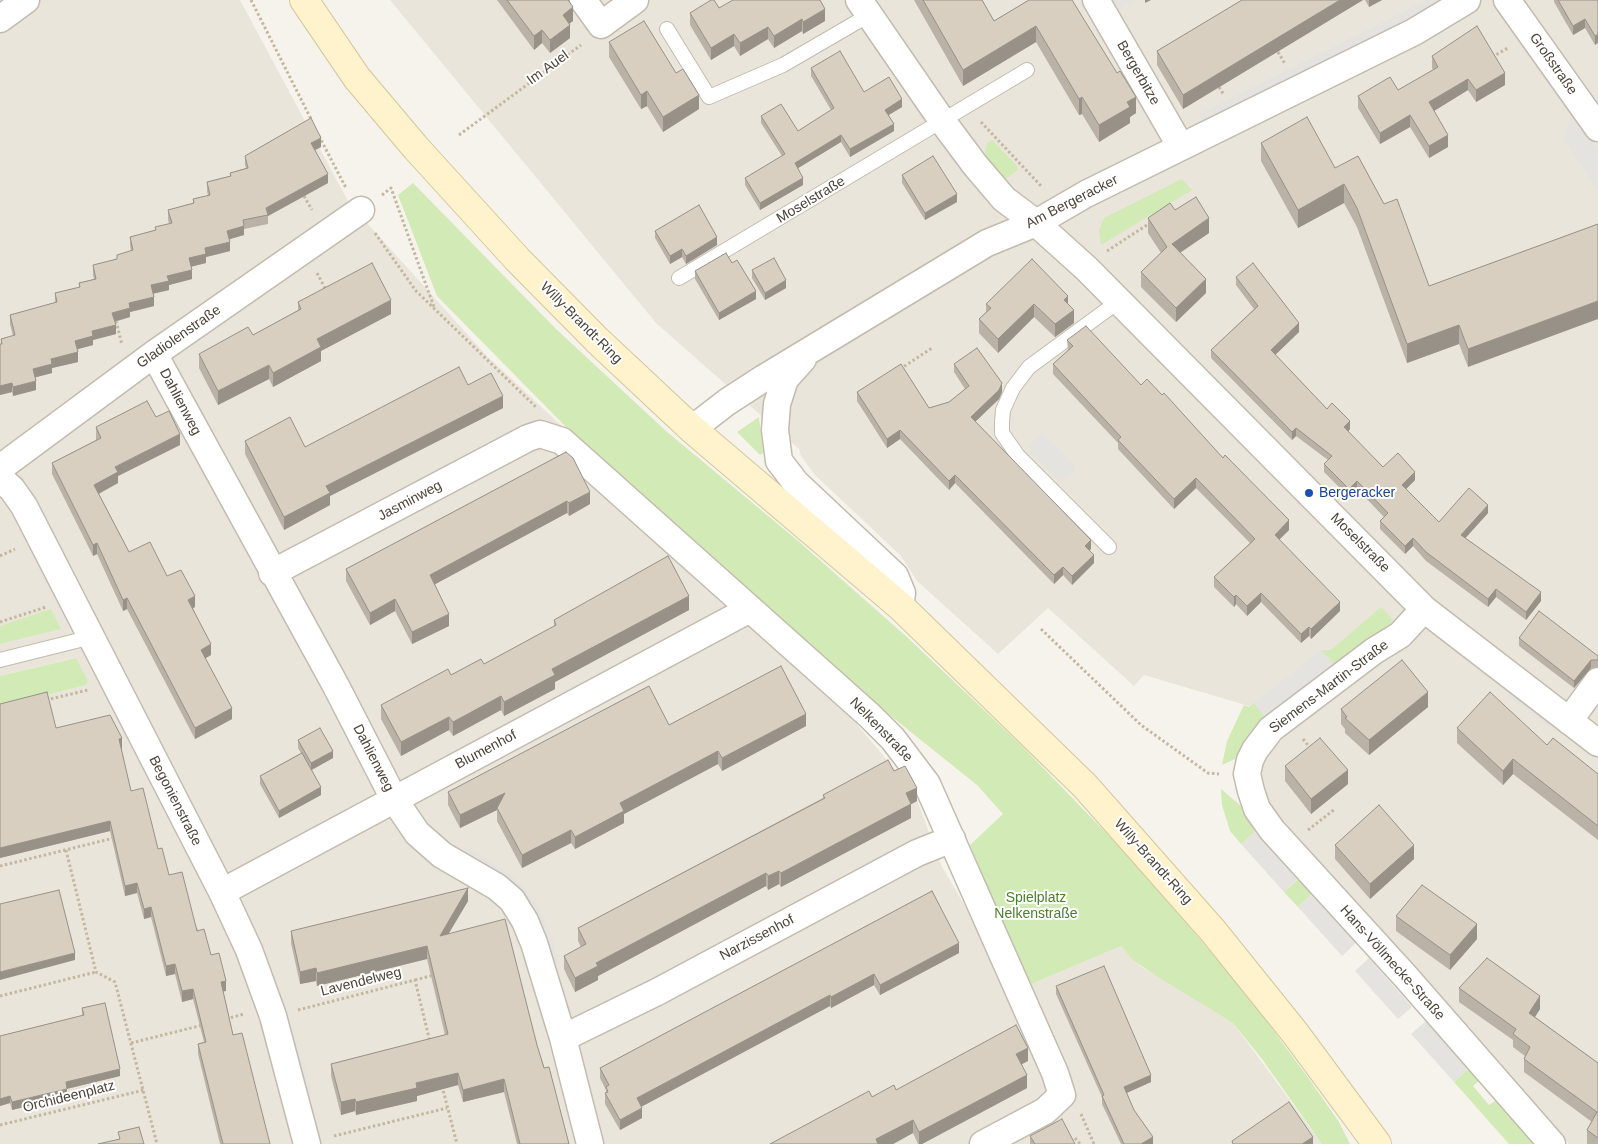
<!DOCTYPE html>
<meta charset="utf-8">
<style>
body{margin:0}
canvas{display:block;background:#f6f3ec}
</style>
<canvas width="1598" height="1144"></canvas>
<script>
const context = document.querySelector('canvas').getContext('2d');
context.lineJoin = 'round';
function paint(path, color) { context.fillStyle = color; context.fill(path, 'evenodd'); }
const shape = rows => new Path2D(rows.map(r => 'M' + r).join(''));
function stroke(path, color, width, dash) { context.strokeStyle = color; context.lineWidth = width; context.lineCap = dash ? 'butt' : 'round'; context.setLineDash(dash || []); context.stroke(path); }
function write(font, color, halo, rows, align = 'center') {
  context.font = font + ' Arial,sans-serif'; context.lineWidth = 4; context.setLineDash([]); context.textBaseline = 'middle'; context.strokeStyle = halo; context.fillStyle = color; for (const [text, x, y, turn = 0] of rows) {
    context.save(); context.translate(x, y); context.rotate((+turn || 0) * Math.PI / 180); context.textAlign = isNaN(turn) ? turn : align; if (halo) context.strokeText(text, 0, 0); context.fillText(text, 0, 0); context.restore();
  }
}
const residential = shape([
 [0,0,240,0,349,203,486,355,772,623,902,778,917,800,942,867,975,923,1029,985,1121,946,1140,966,1233,1023,1322,1144,0,1144,0,707,86,685,88,681,75,658,0,676,0,644,60,629,25,620,0,626],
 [390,0,1598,0,1598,1144,1569,1144,1280,825,1254,782,1249,706,1144,675,1134,686,1048,608,998,654,917,581,901,556,815,475,801,456,799,449,656,323]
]);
const green = shape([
 [992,140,1017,166,1018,170,1004,180,985,154,987,143],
 [1182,179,1192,190,1101,245,1099,231,1104,218],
 [413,183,555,328,666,431,797,540,908,638,1023,747,1135,863,1248,996,1309,1079,1339,1122,1350,1144,1322,1144,1262,1059,1233,1023,1156,976,1133,960,1121,946,1029,985,970,845,1003,814,977,785,856,688,566,427,437,296,398,195],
 [759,417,763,453,760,455,737,432],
 [1381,607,1393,620,1386,629,1358,646,1335,665,1321,650,1331,650],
 [51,609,61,629,0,644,0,626],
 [76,658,88,681,86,685,0,707,0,676],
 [1254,703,1267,720,1245,744,1237,758,1222,765,1227,741,1244,705,1249,707],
 [1221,789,1240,805,1255,832,1241,844,1230,831,1222,805],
 [1303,875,1313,893,1298,907,1284,892],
 [1475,1067,1483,1085,1479,1081,1473,1086,1489,1105,1496,1100,1536,1144,1509,1144,1454,1082,1468,1069]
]);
const parking = shape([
 [1113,0,1137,0,1119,10],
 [1426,0,1443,0,1411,19,1203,122,1199,114],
 [1572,115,1598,151,1598,191,1563,139],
 [1042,432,1077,468,1062,483,1027,447],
 [34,544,61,595,54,598,28,547],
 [1321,650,1335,665,1267,720,1254,703],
 [1515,691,1557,722,1548,726,1507,695],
 [1255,832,1298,879,1284,892,1241,844],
 [466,846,507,872,527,891,540,911,552,937,559,962,548,965,540,942,461,857],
 [1312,894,1356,943,1342,956,1298,907],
 [1369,958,1412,1007,1398,1019,1355,971],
 [1426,1021,1468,1069,1454,1082,1411,1034],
 [294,1031,313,1097,306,1100,287,1033]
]);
const path = shape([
 [251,0,312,121],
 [1278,52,1285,64],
 [1492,57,1508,48],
 [1219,87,1224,95],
 [981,122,1042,187],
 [459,135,581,45],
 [319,136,346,188],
 [382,195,391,188,434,307],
 [304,196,312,210],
 [375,233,416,291,537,408],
 [1107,251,1150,223],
 [317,273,327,292],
 [116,321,122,345],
 [900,369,932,348],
 [0,556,15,549],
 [0,622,46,607],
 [1041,629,1141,725,1208,773,1219,774],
 [46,700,88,690],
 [1303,739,1311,749],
 [1308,830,1335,809],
 [66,850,96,972,115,982,157,1144],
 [0,866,114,838],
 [415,980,434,975],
 [0,996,96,972],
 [298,1010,415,980,430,1042],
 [226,1019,244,1014],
 [131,1043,203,1025],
 [442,1086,457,1144],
 [1081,1114,1094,1144],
 [0,1125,144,1090],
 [334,1136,447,1108],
 [1075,1138,1080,1144]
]);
const lane = shape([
 [667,29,709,97,783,65,869,15],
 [679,278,1027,70],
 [1109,547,1018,456,1002,433,1002,422,1003,410,1013,388,1029,367,1119,301],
 [0,660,92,637]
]);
const street = shape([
 [583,0,601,25,635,0],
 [859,0,943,122,975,165,1004,199,1036,223,1087,269,1424,609,1598,743],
 [1096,0,1181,147],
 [1507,0,1598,128],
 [0,19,26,0],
 [154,354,336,686,394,799,417,833,442,855,497,887,512,900,525,921,534,943,563,1038,590,1144],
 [803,359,785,379,777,404,775,430,779,461,796,483,895,576,902,593,900,606],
 [692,429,727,402,764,378,987,243,1036,223,1086,194,1414,32,1467,0],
 [0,468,154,354,361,210],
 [0,478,12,489,24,506,222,892,249,950,273,1016,307,1144],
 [272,573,528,438,540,434,562,441,870,716,893,739,927,784,1055,1073,1062,1095,1045,1111,983,1144],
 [1424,609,1400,635,1374,651,1271,729,1255,750,1250,760,1247,774,1251,791,1257,809,1272,830,1406,977,1552,1144],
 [1569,721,1598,681],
 [222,892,750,609],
 [563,1038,657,992,917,853,952,839]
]);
const secondary = shape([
 [304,0,357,78,416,148,518,260,598,341,692,429,900,606,1085,786,1213,931,1295,1033,1377,1144]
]);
const wall = shape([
 [497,0,568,0,573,21,569,24,570,38,550,53,542,43,534,50],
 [914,0,982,0,994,21,1029,0,1136,113,1130,117,1130,123,1099,142,1082,114,1079,115,1036,42,963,86],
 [1242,0,1363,0,1183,109,1157,65,1157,51],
 [1365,0,1382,0,1369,7],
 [1554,0,1598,0,1595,45,1585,28,1573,35,1554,2],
 [719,8,825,21,803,34,802,31,774,48,768,39,740,56,734,46,711,60,690,25,690,13],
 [609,42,676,73,699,109,663,132,647,106,641,109,609,57],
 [1432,56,1505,85,1476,102,1468,90,1434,111,1448,147,1429,158,1410,127,1380,144,1358,108,1358,96,1398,90,1433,70,1432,68],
 [811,68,864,92,902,107,889,115,894,131,850,157,841,142,798,168,803,185,760,210,745,185,745,178,782,156,761,123,761,116,798,131,831,110,811,76],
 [1261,143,1335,168,1429,286,1598,224,1468,367,1459,344,1407,363,1357,227,1344,203,1298,228,1261,161],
 [321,147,315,150,328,183,268,216,268,224,244,229,244,235,229,239,230,251,206,257,206,263,191,267,192,279,169,285,169,290,153,294,154,306,130,312,130,317,115,322,116,334,93,340,93,345,77,349,78,362,52,368,52,373,36,377,36,390,13,396,12,392,0,395,0,344,1,344,1,339,13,336,10,324,10,315,55,303,55,293,79,287,79,283,94,279,93,275,93,265,117,259,117,255,131,251,130,246,130,237,155,230,155,227,169,224,168,219,168,210,193,203,193,199,208,196,207,191,207,182,230,176,230,173,246,168,245,165,245,156],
 [902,175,957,202,925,220,902,183],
 [1175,210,1209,233,1180,253,1206,293,1176,322,1141,287,1141,272,1161,253,1148,233,1148,218],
 [655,231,717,245,686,264,682,257,670,264,655,238],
 [732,263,756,299,719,320,695,279,695,271],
 [752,270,786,288,765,300,752,278],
 [1236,277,1299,332,1275,355,1327,409,1350,429,1348,432,1383,467,1415,480,1406,489,1439,522,1488,513,1465,538,1541,601,1526,620,1496,597,1488,607,1426,561,1413,546,1405,554,1380,529,1380,521,1384,517,1357,489,1349,497,1324,472,1324,464,1328,460,1296,436,1292,440,1211,358,1211,350,1254,309,1236,285],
 [298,302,391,314,321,351,321,361,273,387,269,379,218,405,199,368,199,354,253,335,298,310],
 [986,304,1068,304,1074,323,1055,337,1034,317,998,353,979,333,979,319,986,312],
 [1067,340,1141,385,1289,530,1279,539,1340,611,1311,639,1309,636,1301,643,1261,602,1247,616,1236,604,1234,607,1214,587,1214,577,1250,543,1196,488,1174,509,1118,449,1118,443,1053,374,1053,364,1068,350],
 [954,364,1002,392,999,399,975,421,1091,549,1089,550,1094,563,1072,585,1063,575,1054,584,955,483,949,490,900,439,887,448,857,401,857,392,929,408,949,402,965,389,954,372],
 [468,385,503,408,330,496,330,505,284,530,245,454,245,441,305,447],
 [156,417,180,445,118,476,118,483,99,494,129,552,167,576,195,607,193,608,211,655,205,658,232,719,195,739,127,609,123,611,97,554,93,556,52,474,52,463,96,440,96,427],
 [566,452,590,504,569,516,567,513,435,584,449,626,412,644,395,611,370,625,346,581,346,569],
 [689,610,555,682,555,689,504,716,501,710,453,736,449,730,401,756,381,719,381,705,484,664,554,627,554,620],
 [1519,638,1598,656,1598,668,1591,668,1574,688,1519,646],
 [0,704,56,728,122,748,121,749,131,791,169,875,211,955,226,991,223,991,233,1035,270,1144,220,1144,198,1054,198,1044,204,1042,193,999,182,1002,175,974,166,976,151,917,144,919,137,893,125,896,110,831,0,858],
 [1428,707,1369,755,1345,733,1345,729,1341,724,1341,709],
 [669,725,806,726,722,771,718,764,624,814,624,823,575,849,571,843,522,868,497,821,497,810,460,828,448,805,448,792],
 [1457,728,1547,745,1598,774,1598,840,1513,774,1503,785,1457,743],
 [298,740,333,758,312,770,321,795,279,818,260,784,260,776,301,753,298,748],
 [1285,766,1348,784,1311,814,1285,781],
 [894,771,917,801,911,804,911,818,781,887,779,884,768,890,766,886,598,976,598,980,575,992,564,969,564,956,581,947,578,941,578,928,823,798,823,795],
 [1335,845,1414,859,1370,899,1335,859],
 [932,891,959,953,880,995,874,985,831,1008,830,1006,641,1107,642,1118,620,1130,605,1104,605,1093,606,1093,606,1090,600,1078,600,1068],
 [468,901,449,933,537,1045,569,1144,517,1144,504,1092,463,1102,458,1085,417,1096,417,1101,356,1115,355,1111,341,1115,331,1076,331,1064,445,1035,427,959,317,986,316,981,300,984,291,943,291,931],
 [1396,916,1477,939,1450,970,1396,931],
 [1056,986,1151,1082,1127,1093,1134,1110,1153,1144,1121,1144,1102,1104,1102,1097,1056,994],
 [1459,988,1540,1009,1535,1017,1598,1063,1598,1144,1587,1144,1587,1130,1592,1122,1524,1072,1524,1059,1525,1056,1513,1047,1513,1040,1459,1002],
 [82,1008,120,1076,67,1089,67,1096,12,1110,10,1103,0,1106,0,1036,82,1016],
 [1028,1061,1022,1064,1027,1088,922,1144,918,1144,913,1133,893,1144,770,1144,872,1097,896,1090],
 [1030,1136,1075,1144,1030,1144]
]);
const shadedWall = shape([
 [1145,0,1151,0,1145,3],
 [1340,0,1363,0,1183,109,1183,95],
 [1369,0,1382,0,1369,7],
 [573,7,573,21,563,28,563,15],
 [825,9,825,21,803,34,803,22],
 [802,19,802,31,774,48,774,36],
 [1585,19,1585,28,1573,35,1573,26],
 [570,25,570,38,550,53,550,40],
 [1036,26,1036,42,963,86,963,70],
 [768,27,768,39,740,56,740,43],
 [542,30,542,43,534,50,534,36],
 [734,34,734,46,711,60,711,48],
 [1598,34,1598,43,1595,45,1595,36],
 [1505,73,1505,85,1476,102,1476,90],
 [1468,79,1468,90,1429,114,1429,102],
 [647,91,647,106,641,109,641,95],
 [699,95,699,109,663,132,663,117],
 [1082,97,1082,114,1079,115,1079,99],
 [1136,97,1136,113,1130,117,1130,123,1099,142,1099,125,1127,102],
 [902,99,902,107,885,117,885,110],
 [1410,115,1410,127,1380,144,1380,133],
 [894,124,894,131,850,157,850,149],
 [841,135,841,142,795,170,795,163],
 [1448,135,1448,147,1429,158,1429,146],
 [321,138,321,147,311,152,311,143],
 [328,174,328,183,268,216,266,208],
 [803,178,803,185,760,210,760,203],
 [1344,184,1344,203,1298,228,1298,210],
 [957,194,957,202,925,220,925,213],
 [1209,218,1209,233,1172,258,1172,244],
 [244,226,244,235,227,240,227,231],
 [717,237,717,245,686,264,686,256],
 [230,242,230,251,206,257,206,263,189,267,189,258,205,248],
 [682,249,682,257,670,264,670,256],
 [192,270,192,279,169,285,169,290,151,294,151,285,167,276],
 [1206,279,1206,293,1176,322,1176,308],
 [786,280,786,288,765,300,765,293],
 [756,291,756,299,719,320,719,313],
 [1068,296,1068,310,1064,300],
 [154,297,154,306,130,312,130,317,112,322,112,313,129,303],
 [391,300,391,314,321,351,321,361,273,387,273,373,317,339],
 [1598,301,1598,319,1468,367,1468,349],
 [1034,304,1034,317,998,353,998,339],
 [1074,310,1074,323,1055,337,1055,324],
 [1299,323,1299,332,1271,359,1271,350],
 [116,325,116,334,93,340,93,345,75,350,75,341,92,331],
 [1459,325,1459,344,1407,363,1407,344],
 [78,352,78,362,52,368,52,373,33,378,33,369,51,359],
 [269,365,269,379,218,405,218,391],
 [36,381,36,390,13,396,13,387],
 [12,383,12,392,0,395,0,386],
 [1002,383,1002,392,999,399,971,426,971,417],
 [503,396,503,408,330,496,330,505,284,530,284,517,326,486],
 [1350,421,1350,429,1344,436,1344,427],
 [1296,428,1296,436,1292,440,1292,432],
 [900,430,900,439,887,448,887,439],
 [180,434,180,445,118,476,118,483,94,496,94,485,115,467],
 [1415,472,1415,480,1402,493,1402,485],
 [955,475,955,483,949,490,949,481],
 [1196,478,1196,488,1174,509,1174,499],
 [1357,481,1357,489,1349,497,1349,489],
 [590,492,590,504,569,516,569,503],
 [567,501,567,513,430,587,430,575],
 [1488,505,1488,513,1461,543,1461,535],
 [1289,520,1289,530,1275,544,1275,535],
 [1413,538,1413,546,1405,554,1405,546],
 [1091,540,1091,549,1085,554,1085,546],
 [97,543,97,554,93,556,93,545],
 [1094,555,1094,563,1072,585,1072,576],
 [1063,567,1063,575,1054,584,1054,575],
 [1496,589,1496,597,1488,607,1488,599],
 [1541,592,1541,601,1526,620,1526,612],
 [1261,593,1261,602,1247,616,1247,606],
 [1236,595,1236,604,1234,607,1234,597],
 [195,596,195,607,188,611,188,600],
 [689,596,689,610,555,682,555,689,504,716,504,702,552,669],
 [127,598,127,609,123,611,123,600],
 [395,599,395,611,370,625,370,613],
 [1340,602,1340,611,1311,639,1311,629],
 [449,614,449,626,412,644,412,632],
 [1309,627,1309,636,1301,643,1301,634],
 [211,644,211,655,201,661,201,650],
 [1591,660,1591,668,1574,688,1574,681],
 [1428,692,1428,707,1369,755,1369,740],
 [501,696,501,710,453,736,453,722],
 [232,708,232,719,195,739,195,728],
 [806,714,806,726,722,771,722,758],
 [449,717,449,730,401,756,401,742],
 [122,738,122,748,119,749,119,739],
 [333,751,333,758,311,770,311,763],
 [718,751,718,764,624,814,624,823,575,849,575,837,620,803],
 [1513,759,1513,774,1503,785,1503,771],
 [1348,770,1348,784,1311,814,1311,799],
 [321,787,321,795,279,818,279,811],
 [917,788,917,801,906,807,906,793],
 [505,793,497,808,497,810,460,828,460,815],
 [911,804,911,818,781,887,781,873],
 [110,821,110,831,0,858,0,848],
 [571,830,571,843,522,868,522,855],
 [1414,845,1414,859,1370,899,1370,884],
 [779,871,779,884,768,890,768,876],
 [766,873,766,886,598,976,598,980,575,992,575,978,596,963],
 [137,883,137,893,125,896,125,886],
 [468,888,468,901,440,948,440,936],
 [151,907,151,917,144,919,144,909],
 [1477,924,1477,939,1450,970,1450,955],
 [959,943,959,953,880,995,880,985],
 [427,946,427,959,317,986,317,973],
 [75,953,75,960,0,980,0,972],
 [175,964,175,974,166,976,166,966],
 [316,968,316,981,300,984,300,972],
 [874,974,874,985,831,1008,831,997],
 [226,981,226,991,221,992,221,982],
 [193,989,193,999,182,1002,182,991],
 [830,995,830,1006,637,1109,637,1098],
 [1540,996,1540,1009,1529,1026,1529,1013],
 [1028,1048,1028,1061,1016,1067,1016,1054],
 [120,1069,120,1076,66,1089,66,1082],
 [458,1073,458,1085,417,1096,417,1101,356,1115,356,1102,416,1083],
 [1027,1075,1027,1088,922,1144,919,1144,919,1132],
 [1151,1075,1151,1082,1124,1094,1124,1087],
 [504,1079,504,1092,463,1102,463,1090],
 [67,1089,67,1096,12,1110,12,1102],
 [10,1096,10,1103,0,1106,0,1099],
 [355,1099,355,1111,341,1115,341,1102],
 [642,1108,642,1118,620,1130,620,1120],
 [913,1120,913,1133,893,1144,876,1144,876,1139],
 [1153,1137,1153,1144,1141,1144],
 [1313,1137,1313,1144,1302,1144]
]);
const building = shape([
 [507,0,568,0,573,7,563,15,570,25,550,40,542,30,534,36,507,0],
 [711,0,714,0,719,8,733,0,820,0,825,9,803,22,802,19,774,36,768,27,740,43,734,34,711,48,690,13,711,0],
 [923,0,982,0,994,21,1029,0,1072,0,1117,73,1120,71,1136,97,1127,102,1130,107,1099,125,1082,97,1079,99,1036,26,963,70,923,0],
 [1242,0,1340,0,1183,95,1157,51,1242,0],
 [1558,0,1598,0,1598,34,1595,36,1585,19,1573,26,1558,0],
 [644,21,676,73,683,69,699,95,663,117,647,91,641,95,609,42,644,21],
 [1477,26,1505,73,1476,90,1468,79,1429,102,1448,135,1429,146,1410,115,1380,133,1358,96,1390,77,1398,90,1438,67,1432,56,1477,26],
 [840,51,864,92,889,77,902,99,885,110,894,124,850,149,841,135,795,163,803,178,760,203,745,178,785,154,761,116,781,104,798,131,834,108,811,68,840,51],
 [1307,117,1335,168,1358,156,1384,204,1397,199,1429,286,1598,224,1598,301,1468,349,1459,325,1407,344,1357,208,1344,184,1298,210,1261,143,1307,117],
 [311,118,321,138,311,143,328,174,266,208,268,215,243,220,244,226,227,231,230,242,205,248,206,254,189,258,192,270,167,276,169,281,151,285,154,297,129,303,130,308,112,313,116,325,92,331,93,336,75,341,78,352,51,359,52,364,33,369,36,381,13,387,12,383,0,386,0,344,2,344,1,339,15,335,10,315,57,302,55,293,80,287,79,283,96,279,93,265,117,259,117,255,133,250,130,237,156,230,155,227,172,223,168,210,194,203,193,199,210,195,207,182,231,176,230,173,248,168,245,156,311,118],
 [933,156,957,194,925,213,902,175,933,156],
 [1196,197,1209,218,1172,244,1206,279,1176,308,1141,272,1167,247,1148,218,1170,203,1175,210,1196,197],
 [699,205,717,237,686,256,682,249,670,256,655,231,699,205],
 [726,253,732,263,737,260,756,291,719,313,695,271,726,253],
 [774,258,786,280,765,293,752,270,774,258],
 [1032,259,1068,296,1064,300,1074,310,1055,324,1034,304,998,339,979,319,991,308,986,304,1032,259],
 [372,263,391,300,317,339,321,347,273,373,269,365,218,391,199,354,248,327,253,335,301,309,298,302,372,263],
 [1253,263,1299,323,1271,350,1327,409,1332,403,1350,421,1344,427,1383,467,1398,453,1415,472,1402,485,1439,522,1469,488,1488,505,1461,535,1541,592,1526,612,1496,589,1488,599,1426,552,1413,538,1405,546,1380,521,1388,513,1357,481,1349,489,1324,464,1332,456,1296,428,1292,432,1211,350,1258,306,1236,277,1253,263],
 [1086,326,1141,385,1147,379,1162,395,1164,393,1223,458,1225,455,1289,520,1275,535,1340,602,1311,629,1309,627,1301,634,1261,593,1247,606,1236,595,1234,597,1214,577,1255,539,1196,478,1174,499,1118,440,1121,437,1053,364,1073,346,1067,340,1086,326],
 [977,348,1002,383,999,390,971,417,1091,540,1085,546,1094,555,1072,576,1063,567,1054,575,955,475,949,481,900,430,887,439,857,392,901,364,929,408,949,402,969,386,954,364,977,348],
 [459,367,468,385,491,373,503,396,326,486,330,493,284,517,245,441,290,417,305,447,459,367],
 [147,401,156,417,169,411,180,434,115,467,118,472,94,485,129,552,150,542,167,576,181,570,195,596,188,600,211,644,201,650,232,708,195,728,127,598,123,600,97,543,93,545,52,463,101,438,96,427,147,401],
 [566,452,573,458,590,492,569,503,567,501,430,575,449,614,412,632,395,599,370,613,346,569,566,452],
 [668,556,689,596,552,669,555,675,504,702,501,696,453,722,449,717,401,742,381,705,448,669,451,675,481,659,484,664,556,625,554,620,668,556],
 [1539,611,1598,656,1598,660,1591,660,1574,681,1519,638,1539,611],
 [1402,660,1428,692,1369,740,1345,718,1347,717,1341,709,1402,660],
 [781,666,806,714,722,758,718,751,620,803,624,811,575,837,571,830,522,855,497,808,505,793,460,815,448,792,649,686,669,725,781,666],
 [47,692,56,728,110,715,122,738,119,739,131,791,143,788,158,849,162,848,169,875,182,872,197,931,204,929,211,955,219,953,226,981,221,982,233,1035,242,1033,270,1144,223,1144,198,1044,206,1042,193,989,182,991,175,964,166,966,151,907,144,909,137,883,125,886,110,821,0,848,0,704,47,692],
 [1490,692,1547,745,1553,738,1598,774,1598,826,1513,759,1503,771,1457,728,1490,692],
 [320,728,333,751,311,763,298,740,320,728],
 [1320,738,1348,770,1311,799,1285,766,1320,738],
 [302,753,321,787,279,811,260,776,302,753],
 [888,760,894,771,905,766,917,788,906,793,911,804,781,873,779,871,768,876,766,873,596,963,598,966,575,978,564,956,586,944,578,928,825,798,823,795,888,760],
 [1379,805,1414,845,1370,884,1335,845,1379,805],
 [1422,885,1477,924,1450,955,1396,916,1422,885],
 [468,888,440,936,505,919,537,1045,544,1068,549,1067,569,1144,520,1144,504,1079,463,1090,458,1073,416,1083,417,1088,356,1102,355,1099,341,1102,331,1064,448,1034,427,946,317,973,316,968,300,972,291,931,468,888],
 [59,890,75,953,0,972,0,904,59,890],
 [932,891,959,943,880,985,874,974,831,997,830,995,637,1098,642,1108,620,1120,605,1093,608,1092,606,1087,609,1085,600,1068,932,891],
 [1487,958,1540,996,1529,1013,1598,1063,1598,1138,1587,1130,1597,1112,1524,1059,1530,1047,1513,1034,1516,1029,1459,988,1487,958],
 [1104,966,1151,1075,1124,1087,1134,1110,1153,1137,1141,1144,1124,1144,1102,1096,1104,1095,1056,986,1104,966],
 [105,1003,120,1069,66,1082,67,1089,12,1102,10,1096,0,1099,0,1036,84,1015,82,1008,105,1003],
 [1016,1025,1028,1048,1016,1054,1027,1075,919,1132,913,1120,876,1139,878,1144,770,1144,869,1091,872,1097,894,1085,896,1090,1016,1025],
 [1289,1102,1313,1137,1302,1144,1233,1144,1232,1141,1289,1102],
 [1062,1119,1075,1144,1035,1144,1030,1136,1062,1119],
 [139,1127,144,1144,98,1144,120,1139,118,1132,139,1127]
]);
const markers = [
 [1309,493,5,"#1a4fb4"]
];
const streetNames = [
 ["Großstraße",1553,64,55],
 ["Im Auel",548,68,-36],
 ["Bergerbitze",1138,73,60],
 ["Moselstraße",811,200,-31],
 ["Am Bergeracker",1072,202,-27],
 ["Willy-Brandt-Ring",581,323,45],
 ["Gladiolenstraße",179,337,-35],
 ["Dahlienweg",180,402,62],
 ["Jasminweg",410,501,-28],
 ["Moselstraße",1360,543,45],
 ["Siemens-Martin-Straße",1329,687,-37],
 ["Nelkenstraße",881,730,46],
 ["Blumenhof",486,750,-28],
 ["Dahlienweg",373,758,63],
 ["Begonienstraße",175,801,63],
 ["Willy-Brandt-Ring",1153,862,48],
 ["Narzissenhof",757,938,-28],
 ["Hans-Völlmecke-Straße",1392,963,48],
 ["Lavendelweg",361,982,-14],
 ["Orchideenplatz",69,1097,-14]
];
const transitNames = [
 ["Bergeracker",1319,493]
];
const parkNames = [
 ["Spielplatz",1036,898],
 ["Nelkenstraße",1036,914]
];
paint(residential, '#eae5da');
paint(green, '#d2eab5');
paint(parking, '#e5e3e0');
stroke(lane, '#c2bbae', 16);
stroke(street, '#c2bbae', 29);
stroke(secondary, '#d6c79b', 30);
stroke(path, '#c4b79f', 3, [2.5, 2.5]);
stroke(lane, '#fff', 14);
stroke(street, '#fff', 26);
stroke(secondary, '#fff3cd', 28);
paint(wall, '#bab2a6');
paint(shadedWall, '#979187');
paint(building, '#d8cfc1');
stroke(building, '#979187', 1);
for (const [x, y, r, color] of markers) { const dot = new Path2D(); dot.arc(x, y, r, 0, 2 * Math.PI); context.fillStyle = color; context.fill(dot); stroke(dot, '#fff', 2); }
write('14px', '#4b4439', '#fff', streetNames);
write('14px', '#164399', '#fff', transitNames, 'left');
write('14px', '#4a7f2a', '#fff', parkNames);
</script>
